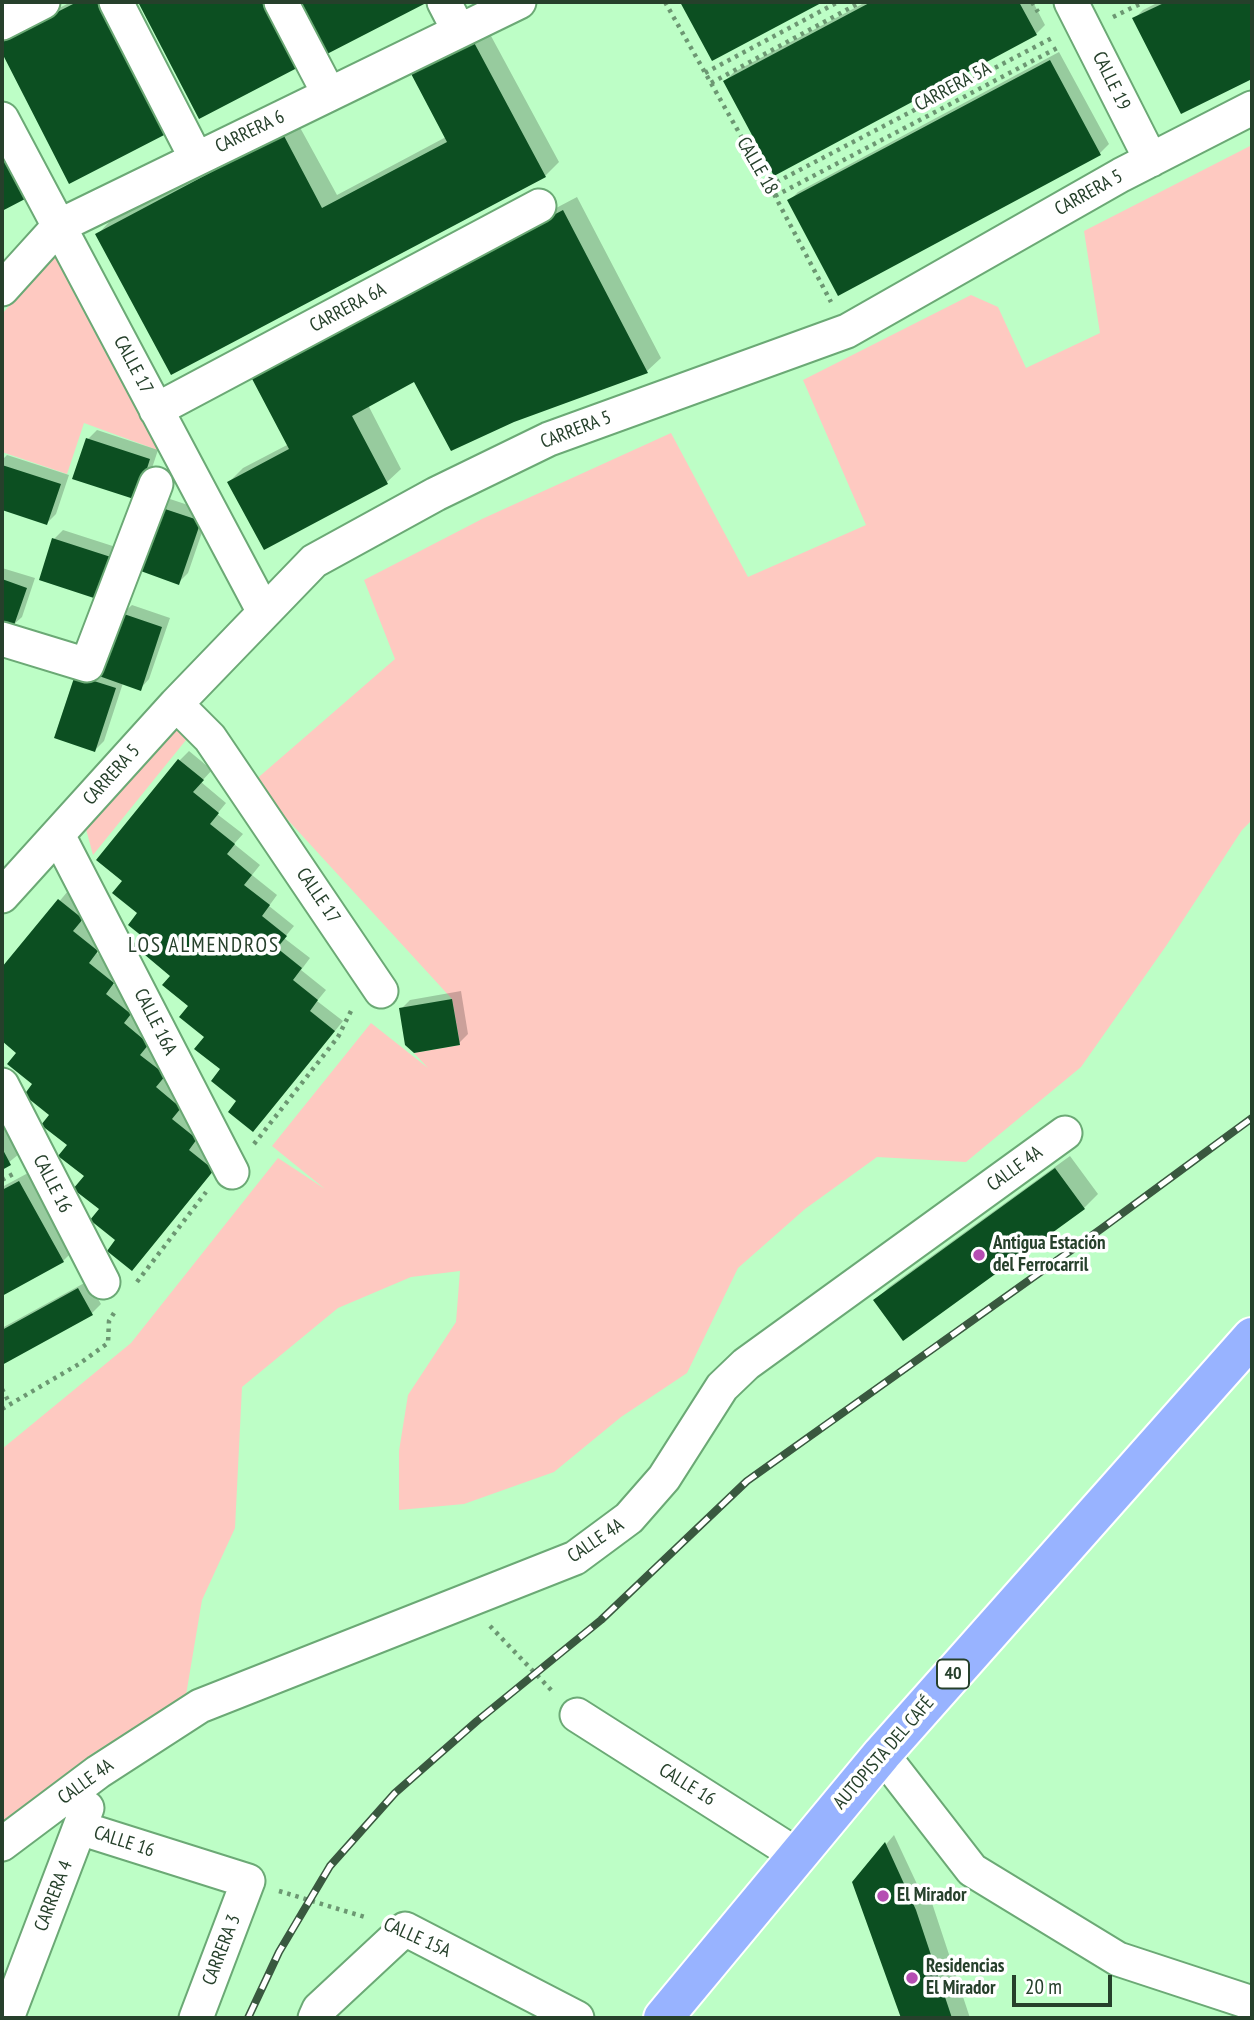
<!DOCTYPE html>
<meta charset="utf-8">
<style>
body{margin:0}
#map{position:relative;width:1254px;height:2020px;overflow:hidden;background:#bdfec6;font-family:"PT Sans Narrow",sans-serif}
canvas{display:block}
.frame{position:absolute;inset:0;border:4px solid #26402b;pointer-events:none}
.scale{position:absolute;left:1012px;top:1975px;width:100px;height:32px;box-sizing:border-box;border:4px solid #26402b;border-top:0;padding-left:9px;font-size:21px;line-height:24px;white-space:nowrap;color:#26402b;-webkit-text-stroke:5px #fff;paint-order:stroke}
</style>
<div id="map">
<canvas width="1254" height="2020"></canvas>
<div class="frame"></div>
<div class="scale">20 m</div>
</div>
<script>
const context = document.querySelector('canvas').getContext('2d');
context.lineJoin = 'round';
function paint(path, color) { context.fillStyle = color; context.fill(path, 'evenodd'); }
const shape = rows => new Path2D(rows.map(r => 'M' + r).join(''));
function stroke(path, color, width, dash) { context.strokeStyle = color; context.lineWidth = width; context.lineCap = dash ? 'butt' : 'round'; context.setLineDash(dash || []); context.stroke(path); }
function write(font, color, halo, rows, align = 'center') {
  context.font = font + ' "PT Sans Narrow",sans-serif'; context.lineWidth = 7; context.setLineDash([]); context.textBaseline = 'middle'; context.strokeStyle = halo; context.fillStyle = color; for (const [text, x, y, turn = 0] of rows) {
    context.save(); context.translate(x, y); context.rotate((+turn || 0) * Math.PI / 180); context.textAlign = isNaN(turn) ? turn : align; if (halo) context.strokeText(text, 0, 0); context.fillText(text, 0, 0); context.restore();
  }
}
const green = shape([
 [1252,145,1252,820,1242,830,1166,946,1081,1067,966,1162,877,1157,805,1209,738,1268,687,1373,621,1417,554,1472,464,1504,399,1510,399,1451,408,1395,456,1322,460,1271,411,1277,338,1308,242,1387,235,1528,202,1600,186,1695,92,1754,2,1826,2,1449,131,1343,278,1158,325,1189,272,1146,371,1023,428,1068,414,1053,460,1045,452,999,253,782,395,659,364,580,482,519,671,433,748,577,866,525,803,380,971,295,998,307,1026,368,1100,333,1084,231],
 [55,254,163,452,84,423,67,474,2,452,2,314],
 [183,724,186,740,93,855,86,829,173,728]
]);
const shadow = shape([
 [71,2,113,2,70,182,2,49,2,40,8,34],
 [140,2,276,2,199,117],
 [302,2,425,2,328,51],
 [682,2,819,2,713,58],
 [866,2,1033,2,1045,25,1036,34,725,81,734,72],
 [1159,2,1252,2,1252,77,1181,112,1134,19,1143,10],
 [484,23,559,162,545,176,172,373,98,234,111,220,297,122,337,195,446,137,410,68],
 [1059,52,1109,144,1100,153,789,201,798,192],
 [2,136,33,188,24,197,2,209],
 [577,197,661,358,647,371,513,420,415,380,368,405,401,469,387,482,265,548,229,482,243,468,289,444,266,361],
 [97,430,158,450,145,489,88,439],
 [7,455,69,475,56,514,47,523,2,509,2,460],
 [170,499,209,512,188,573,179,582,161,508],
 [63,530,125,550,102,599,54,539],
 [2,568,35,578,22,617,12,626,2,623],
 [132,605,170,618,149,679,140,689,123,683,104,741,95,750,85,667,122,614],
 [189,751,212,770,201,782,226,803,217,814,243,834,234,844,260,865,252,875,277,895,269,906,294,926,284,938,310,958,301,970,326,990,317,1001,343,1021,262,1121,238,1101,190,1005,155,945,124,881,179,761],
 [68,891,91,909,81,921,106,941,97,953,122,973,113,984,139,1004,173,1065,163,1077,189,1098,180,1109,205,1129,197,1140,222,1160,141,1259,118,1240,86,1176,18,1052,2,1039,2,970],
 [461,991,468,1034,459,1043,401,1009,410,1000],
 [2,1122,19,1154,2,1168],
 [1070,1156,1098,1194,1084,1208,876,1300,889,1287],
 [28,1173,72,1252,63,1261,2,1294,2,1187],
 [88,1281,101,1304,92,1313,2,1363,2,1328],
 [894,1835,924,1899,930,1897,970,2018,902,2018,854,1882]
]);
const building = shape([
 [77,2,100,2,168,133,69,184,2,53,2,40],
 [138,2,263,2,297,68,199,119],
 [300,2,428,2,327,54],
 [680,2,823,2,712,61],
 [871,2,1019,2,1037,35,774,176,723,81],
 [1166,2,1252,2,1252,79,1181,114,1132,18],
 [470,35,546,177,171,375,95,234,283,134,322,208,447,142,408,68],
 [1050,60,1101,155,838,296,787,200],
 [2,156,25,199,2,211],
 [563,210,648,373,514,422,451,451,414,382,352,416,388,484,264,550,227,482,289,449,250,375],
 [86,438,150,459,137,500,72,479],
 [2,465,61,484,47,525,2,510],
 [159,507,201,521,179,585,138,570],
 [52,538,117,559,103,601,39,580],
 [2,579,27,588,13,628,2,625],
 [121,613,162,627,141,691,99,676],
 [75,675,116,688,95,752,54,738],
 [178,759,204,780,193,792,219,813,210,824,235,844,227,854,252,875,244,885,270,905,262,916,287,936,277,948,302,968,293,980,318,1000,310,1011,335,1031,253,1132,228,1112,236,1101,211,1081,220,1069,194,1049,204,1037,179,1017,188,1006,162,985,170,976,145,955,153,945,128,925,137,913,112,893,122,881,96,860],
 [58,899,83,919,73,931,98,951,89,963,114,983,106,994,131,1014,124,1023,149,1044,140,1055,166,1075,156,1087,181,1108,172,1119,197,1139,189,1150,214,1170,132,1271,107,1251,115,1240,90,1220,99,1209,73,1189,84,1176,58,1156,67,1145,41,1125,49,1115,24,1095,32,1084,7,1064,16,1053,2,1041,2,967],
 [452,999,460,1045,414,1053,405,1045,399,1008],
 [2,1148,11,1165,2,1170],
 [1055,1168,1085,1209,903,1341,873,1300],
 [19,1181,64,1262,2,1296,2,1190],
 [78,1288,93,1315,2,1365,2,1330],
 [885,1842,916,1910,952,2018,901,2018,852,1882]
]);
const path = shape([
 [665,2,775,196,831,302],
 [1032,2,1038,12],
 [1113,17,1144,2],
 [705,73,838,2],
 [711,83,861,2],
 [769,186,1054,37],
 [775,196,1059,47],
 [254,1144,338,1037,353,1007],
 [2,1180,13,1174],
 [137,1282,206,1192],
 [2,1389,10,1404],
 [2,1409,79,1364,108,1343,109,1321,114,1313],
 [490,1626,554,1693],
 [279,1891,368,1918]
]);
const street = shape([
 [116,2,196,158],
 [281,2,329,94],
 [444,2,459,31],
 [1071,2,1151,160],
 [2,23,43,2],
 [2,119,264,612],
 [2,289,59,226,519,2],
 [156,410,539,206],
 [2,639,87,665,156,484],
 [176,704,210,738,381,991],
 [58,835,232,1172],
 [2,896,176,704,314,561,436,494,549,439,847,331,1121,175,1252,108],
 [2,1085,103,1282],
 [577,1715,797,1855],
 [882,1754,972,1870,1118,1959,1252,2003],
 [80,1828,248,1881,196,2018],
 [2,1844,98,1772,200,1706,575,1558,629,1518,664,1478,722,1387,746,1364,1065,1133],
 [7,2018,87,1808],
 [315,2018,319,2009,405,1929,577,2018]
]);
const highway = shape([
 [663,2018,882,1754,1252,1337]
]);
const rail = shape([
 [248,2018,279,1952,330,1866,395,1793,477,1721,601,1620,747,1481,1101,1229,1252,1118]
]);
const markers = [
 [979,1255,7,"#b54eb2"],
 [883,1896,7,"#b54eb2"],
 [912,1978,7,"#b54eb2"]
];
const shields = [
 [953,1674,32]
];
const shieldNames = [
 ["40",953,1674]
];
const streetNames = [
 ["CALLE 19",1111,81,64],
 ["CARRERA 5A",953,87,-28],
 ["CARRERA 6",250,132,-26],
 ["CALLE 18",757,166,60],
 ["CARRERA 5",1089,193,-29],
 ["CARRERA 6A",348,308,-28],
 ["CALLE 17",133,365,62],
 ["CARRERA 5",576,430,-21],
 ["CARRERA 5",112,775,-48],
 ["CALLE 17",318,896,56],
 ["CALLE 16A",155,1022,63],
 ["CALLE 4A",1015,1169,-36],
 ["CALLE 16",52,1184,63],
 ["CALLE 4A",596,1541,-34],
 ["AUTOPISTA DEL CAFÉ",884,1753,-49],
 ["CALLE 4A",86,1782,-36],
 ["CALLE 16",687,1785,32],
 ["CALLE 16",124,1842,18],
 ["CARRERA 4",54,1896,-69],
 ["CALLE 15A",417,1938,24],
 ["CARRERA 3",222,1950,-69]
];
const poiNames = [
 ["Antigua Estación",993,1244],
 ["del Ferrocarril",993,1266],
 ["El Mirador",897,1896],
 ["Residencias",926,1967],
 ["El Mirador",926,1989]
];
const neighbourhoodNames = [
 ["LOS ALMENDROS",204,946]
];
paint(green, '#fec9c1');
paint(shadow, '#0003');
paint(building, '#0c4f21');
stroke(street, '#6ba975', 37);
stroke(highway, '#fff', 42);
stroke(path, '#6c9772', 4.5, [3.5, 5]);
stroke(street, '#fff', 33);
stroke(highway, '#98b3ff', 38);
stroke(rail, '#39583f', 8);
stroke(rail, '#fff', 5, [16]);
for (const [x, y, r, color] of markers) { const dot = new Path2D(); dot.arc(x, y, r, 0, 2 * Math.PI); context.fillStyle = color; context.fill(dot); stroke(dot, '#fff', 2.5); }
for (const [x, y, w] of shields) { const box = new Path2D(); box.roundRect(x - w / 2, y - 14.5, w, 29, 5); context.fillStyle = '#fff'; context.fill(box); stroke(box, '#26402b', 2); }
write('bold 18px', '#26402b', null, shieldNames);
write('19px', '#26402b', '#fff', streetNames);
write('bold 19px', '#26402b', '#fff', poiNames, 'left');
context.letterSpacing = '2px';
write('21px', '#26402b', '#fff', neighbourhoodNames);
context.letterSpacing = '0px';
</script>
